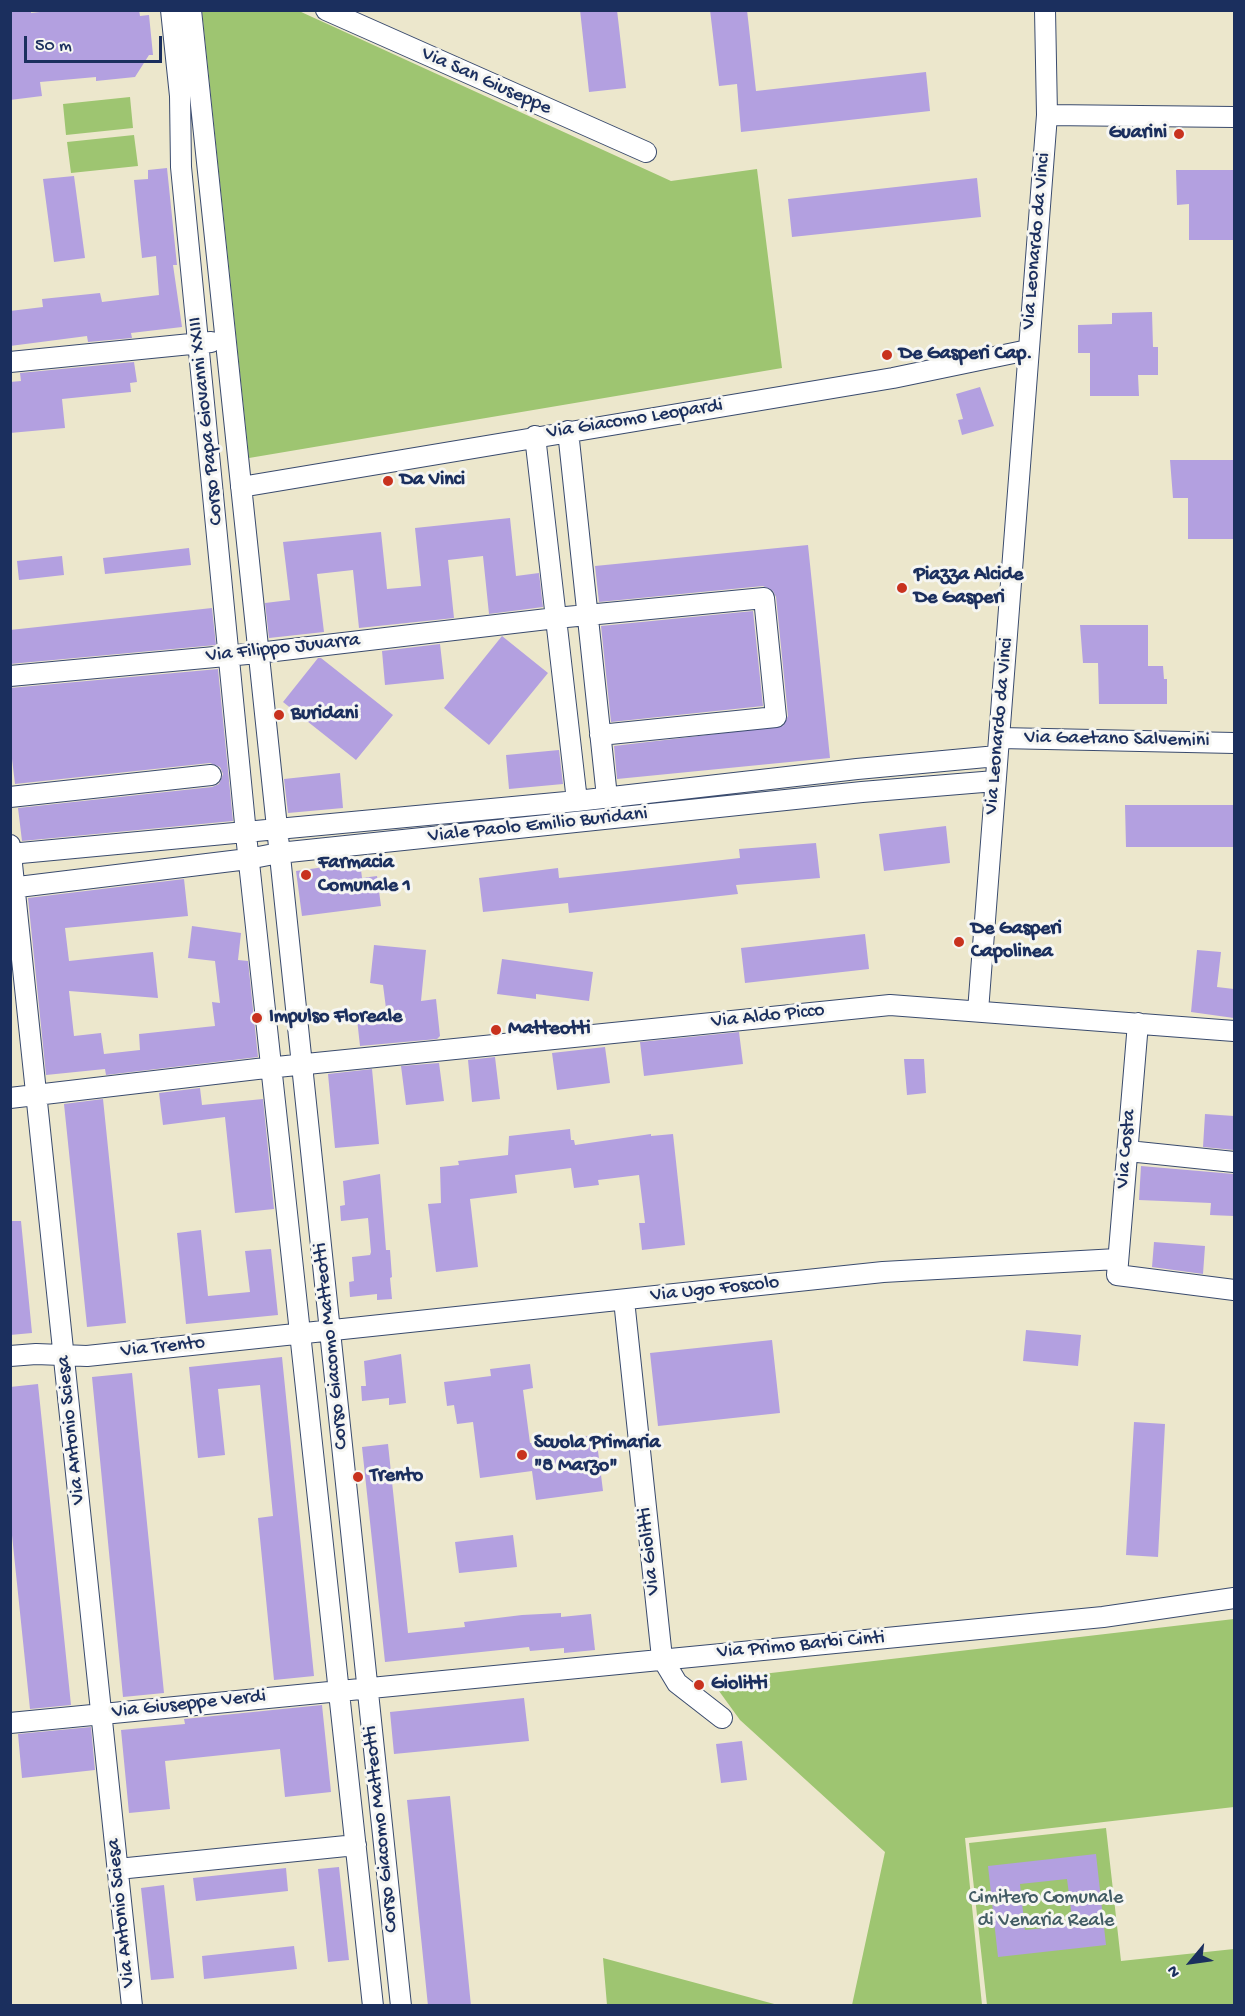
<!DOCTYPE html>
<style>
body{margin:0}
#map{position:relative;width:1245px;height:2016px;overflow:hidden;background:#ece7cc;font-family:"Gochi Hand",sans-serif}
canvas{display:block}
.frame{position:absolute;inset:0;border:12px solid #1b2f5e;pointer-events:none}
.north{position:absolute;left:1161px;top:1932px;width:60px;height:60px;-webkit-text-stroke:4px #f6f6f2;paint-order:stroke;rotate:241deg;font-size:16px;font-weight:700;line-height:24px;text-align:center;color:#1b2f5e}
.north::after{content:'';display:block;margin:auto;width:21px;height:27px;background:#1b2f5e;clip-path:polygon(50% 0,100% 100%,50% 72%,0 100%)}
.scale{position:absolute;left:24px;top:36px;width:138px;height:27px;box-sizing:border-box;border:3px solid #1b2f5e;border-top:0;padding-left:8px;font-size:18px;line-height:21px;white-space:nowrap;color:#1b2f5e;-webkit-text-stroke:4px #f6f6f2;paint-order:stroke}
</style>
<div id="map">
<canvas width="1245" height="2016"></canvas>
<div class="frame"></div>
<div class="north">N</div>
<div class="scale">50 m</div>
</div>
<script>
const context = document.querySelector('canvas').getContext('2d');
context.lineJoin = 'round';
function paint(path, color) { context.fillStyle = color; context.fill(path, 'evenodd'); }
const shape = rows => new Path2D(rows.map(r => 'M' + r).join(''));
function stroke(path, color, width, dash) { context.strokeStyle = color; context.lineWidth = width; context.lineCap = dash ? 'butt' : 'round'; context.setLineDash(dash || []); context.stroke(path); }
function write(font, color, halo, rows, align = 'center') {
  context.font = font + ' "Gochi Hand",sans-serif'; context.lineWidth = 6; context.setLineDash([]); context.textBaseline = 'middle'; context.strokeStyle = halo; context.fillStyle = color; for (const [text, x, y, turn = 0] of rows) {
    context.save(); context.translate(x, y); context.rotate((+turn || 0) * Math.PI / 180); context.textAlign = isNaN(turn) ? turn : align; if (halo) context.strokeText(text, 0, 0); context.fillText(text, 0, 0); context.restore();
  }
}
const green = shape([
 [202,11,299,11,671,181,757,169,782,368,249,458],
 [130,97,133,128,66,135,63,104],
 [134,135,138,166,71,173,67,142],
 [1234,1619,1234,1807,965,1838,982,2005,852,2005,885,1852,740,1720,711,1680],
 [1106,1828,1121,1961,1234,1949,1234,2005,987,2005,969,1843],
 [603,1958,778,2005,607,2005]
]);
const building = shape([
 [10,10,31,10,31,13,57,10,139,10,140,16,149,15,153,55,149,55,135,77,96,81,96,77,40,82,42,96,10,100],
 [580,10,617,10,626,88,589,92],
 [710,10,747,10,756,91,926,72,930,111,741,132,737,84,719,86],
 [167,168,177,265,173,265,182,327,131,333,132,338,88,342,87,336,10,346,10,311,43,307,42,299,100,293,102,302,159,295,156,256,142,258,134,180,148,179,148,170],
 [1176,170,1234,170,1234,240,1189,240,1189,204,1177,205],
 [74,176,85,258,54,262,43,179],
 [977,178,981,217,792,237,788,199],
 [1152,312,1153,347,1158,347,1158,375,1138,375,1139,396,1090,396,1090,353,1078,353,1078,325,1112,324,1112,313],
 [134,362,137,382,130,383,131,392,62,399,65,428,10,433,10,382,21,381,20,373],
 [980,387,994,426,962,435,958,420,963,419,956,394],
 [1170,460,1234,460,1234,539,1188,539,1188,498,1173,498],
 [510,518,516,576,539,573,543,607,489,614,483,556,448,560,454,618,359,628,353,570,317,574,324,632,269,638,265,603,290,600,283,542,381,532,387,589,421,586,415,528],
 [808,545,830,758,617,779,614,746,783,726,788,716,776,597,773,591,763,586,599,602,595,566],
 [189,548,191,565,105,574,103,558],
 [62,556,64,575,19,580,17,561],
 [212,608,216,645,10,664,10,630],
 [753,611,763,706,611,722,601,626],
 [1080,625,1148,625,1148,666,1163,666,1164,679,1167,679,1167,704,1099,704,1098,663,1083,663],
 [502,636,548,673,489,745,444,708],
 [440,644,444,679,385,685,382,651],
 [318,658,321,658,393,715,356,760,283,702],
 [218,669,233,821,22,841,18,808,212,787,219,784,223,774,220,767,210,763,15,784,10,742,10,688],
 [559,750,563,784,509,789,506,755],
 [340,773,343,808,288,813,284,779],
 [1125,805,1234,805,1234,847,1126,847],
 [946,826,950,863,884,871,879,834],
 [816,843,820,878,736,885,738,894,569,913,568,903,483,912,479,878,558,868,559,878,616,872,740,858,739,849],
 [360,862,362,878,377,876,381,906,302,916,296,871],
 [184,879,188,916,65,928,69,961,153,952,158,998,69,991,74,1036,101,1033,104,1054,140,1050,139,1034,215,1026,212,1002,220,1003,215,961,188,958,192,926,241,933,238,960,248,961,258,1057,106,1075,105,1069,46,1075,28,898],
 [865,934,869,969,745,983,741,948],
 [374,945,426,950,421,1001,436,999,440,1036,437,1039,360,1046,357,1019,387,1016,383,985,370,983],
 [1197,950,1221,952,1217,987,1234,989,1234,1018,1191,1012],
 [502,959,593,972,589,1001,536,994,536,999,497,994],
 [739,1032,743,1064,644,1076,640,1042],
 [605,1047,610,1083,557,1090,552,1053],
 [495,1057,500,1099,472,1102,468,1060],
 [904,1059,924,1059,926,1093,907,1095],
 [439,1063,444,1101,406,1105,401,1066],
 [372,1069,379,1144,335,1148,328,1074],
 [200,1088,202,1105,263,1099,274,1209,235,1213,225,1117,163,1125,159,1093],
 [103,1099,126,1323,87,1327,64,1104],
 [1205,1114,1234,1116,1234,1150,1203,1147],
 [570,1129,571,1140,574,1140,575,1145,651,1134,651,1136,673,1134,685,1245,642,1250,639,1223,645,1223,639,1175,598,1180,599,1185,574,1188,571,1168,515,1175,517,1193,470,1199,478,1267,436,1272,428,1204,441,1203,440,1167,459,1165,458,1161,508,1155,509,1136],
 [1141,1166,1234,1174,1234,1216,1210,1215,1211,1203,1139,1200],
 [380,1174,386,1250,390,1250,392,1277,390,1278,392,1299,377,1300,377,1294,350,1297,349,1282,354,1281,352,1257,370,1255,371,1252,368,1218,341,1221,340,1206,345,1205,343,1181],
 [10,1221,21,1221,32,1333,10,1335],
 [201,1230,208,1296,250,1292,245,1251,271,1249,278,1315,186,1324,177,1233],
 [1154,1242,1205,1246,1203,1274,1152,1267],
 [1026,1330,1081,1335,1078,1366,1023,1361],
 [772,1340,780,1413,658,1426,650,1353],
 [401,1354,406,1403,389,1405,389,1398,362,1401,361,1386,366,1386,364,1361],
 [282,1357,314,1676,274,1680,258,1518,273,1516,260,1385,218,1389,225,1455,198,1458,189,1367],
 [530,1364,533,1388,523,1390,530,1443,596,1435,603,1491,536,1500,532,1471,480,1478,473,1422,457,1424,454,1405,447,1406,444,1382,491,1376,490,1369],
 [132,1373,164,1693,123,1697,92,1377],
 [38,1384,71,1705,30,1709,10,1516,10,1387],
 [1134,1422,1165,1424,1158,1557,1126,1555],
 [388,1444,408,1633,465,1627,464,1622,522,1615,561,1613,561,1617,591,1614,595,1650,564,1653,564,1648,530,1651,529,1647,385,1662,362,1447],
 [513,1535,517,1567,459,1573,455,1542],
 [524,1698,529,1741,394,1754,390,1712],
 [322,1705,331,1792,285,1797,280,1749,165,1761,170,1809,129,1813,121,1730,185,1724,184,1719],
 [91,1727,95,1770,22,1778,18,1734],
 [742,1741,747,1780,721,1783,716,1744],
 [450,1796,471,2006,428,2006,407,1800],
 [1096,1854,1106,1945,998,1957,988,1866],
 [1067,1879,1073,1925,1025,1930,1020,1884],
 [339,1867,349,1960,328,1962,318,1869],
 [286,1868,288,1891,196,1901,193,1878],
 [164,1885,174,1978,151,1980,141,1888],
 [294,1946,297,1969,204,1979,202,1956]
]);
const minor = shape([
 [171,10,180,96,181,167,247,844,373,2006],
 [191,10,401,2006],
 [326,10,646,152],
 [1047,115,1234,117],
 [10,362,211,342],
 [568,431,607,797],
 [535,436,577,801],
 [241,487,893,378,1028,350],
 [10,676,258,653,556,618,764,598,776,717,600,735],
 [1000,738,1234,743],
 [10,797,211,775],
 [10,845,132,2006],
 [10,854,577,801,857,769,997,756],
 [10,888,248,859,279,853,862,792,995,781],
 [978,1011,1047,115,1045,10],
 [1138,1023,1117,1275,1234,1290],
 [10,1098,257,1069,890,1005,1234,1031],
 [1128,1151,1234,1162],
 [624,1300,662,1658,677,1683,722,1718],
 [10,1356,36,1354,87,1356,883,1272,1117,1259],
 [10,1723,1103,1617,1234,1598],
 [118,1869,356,1845]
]);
const markers = [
 [1179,134,6,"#c8321e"],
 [887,355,6,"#c8321e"],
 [388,481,6,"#c8321e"],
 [902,588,6,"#c8321e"],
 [279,715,6,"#c8321e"],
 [306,875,6,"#c8321e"],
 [959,942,6,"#c8321e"],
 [257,1018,6,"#c8321e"],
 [496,1030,6,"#c8321e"],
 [522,1455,6,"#c8321e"],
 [358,1477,6,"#c8321e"],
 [699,1685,6,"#c8321e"]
];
const streetNames = [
 ["Via San Giuseppe",486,82,24],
 ["Via Leonardo da Vinci",1037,241,-85],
 ["Via Giacomo Leopardi",635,420,-9],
 ["Corso Papa Giovanni XXIII",207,421,-96],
 ["Via Filippo Juvarra",283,649,-6],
 ["Via Leonardo da Vinci",1000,726,-85],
 ["Via Gaetano Salvemini",1117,740,1],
 ["Viale Paolo Emilio Buridani",538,826,-6],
 ["Via Aldo Picco",768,1017,-6],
 ["Via Costa",1127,1149,-85],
 ["Via Ugo Foscolo",715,1290,-6],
 ["Corso Giacomo Matteotti",332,1346,-96],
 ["Via Trento",163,1348,-6],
 ["Via Antonio Sciesa",72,1430,-96],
 ["Via Giolitti",650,1551,-96],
 ["Via Primo Barbi Cinti",801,1646,-5],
 ["Via Giuseppe Verdi",189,1705,-6],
 ["Corso Giacomo Matteotti",382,1829,-96],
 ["Via Antonio Sciesa",122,1913,-96]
];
const poiNames = [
 ["Guarini",1167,134,"right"],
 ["De Gasperi Cap.",899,355],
 ["Da Vinci",400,481],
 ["Piazza Alcide",914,576],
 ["De Gasperi",914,599],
 ["Buridani",291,715],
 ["Farmacia",318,864],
 ["Comunale 1",318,887],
 ["De Gasperi",971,930],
 ["Capolinea",971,953],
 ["Impulso Floreale",269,1018],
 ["Matteotti",508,1030],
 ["Scuola Primaria",534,1444],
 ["\"8 Marzo\"",534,1467],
 ["Trento",370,1477],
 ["Giolitti",711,1685]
];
const parkNames = [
 ["Cimitero Comunale",1046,1899],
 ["di Venaria Reale",1046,1922]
];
paint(green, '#9ec571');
paint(building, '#b3a0e0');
stroke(minor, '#3a4b6e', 22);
stroke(minor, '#fff', 20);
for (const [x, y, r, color] of markers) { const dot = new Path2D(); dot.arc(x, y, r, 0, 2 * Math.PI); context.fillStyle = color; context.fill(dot); stroke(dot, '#f6f6f2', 2); }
write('20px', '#1b2f5e', '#f6f6f2', streetNames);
write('bold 20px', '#1b2f5e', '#f6f6f2', poiNames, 'left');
write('20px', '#425c64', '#f6f6f2', parkNames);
</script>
